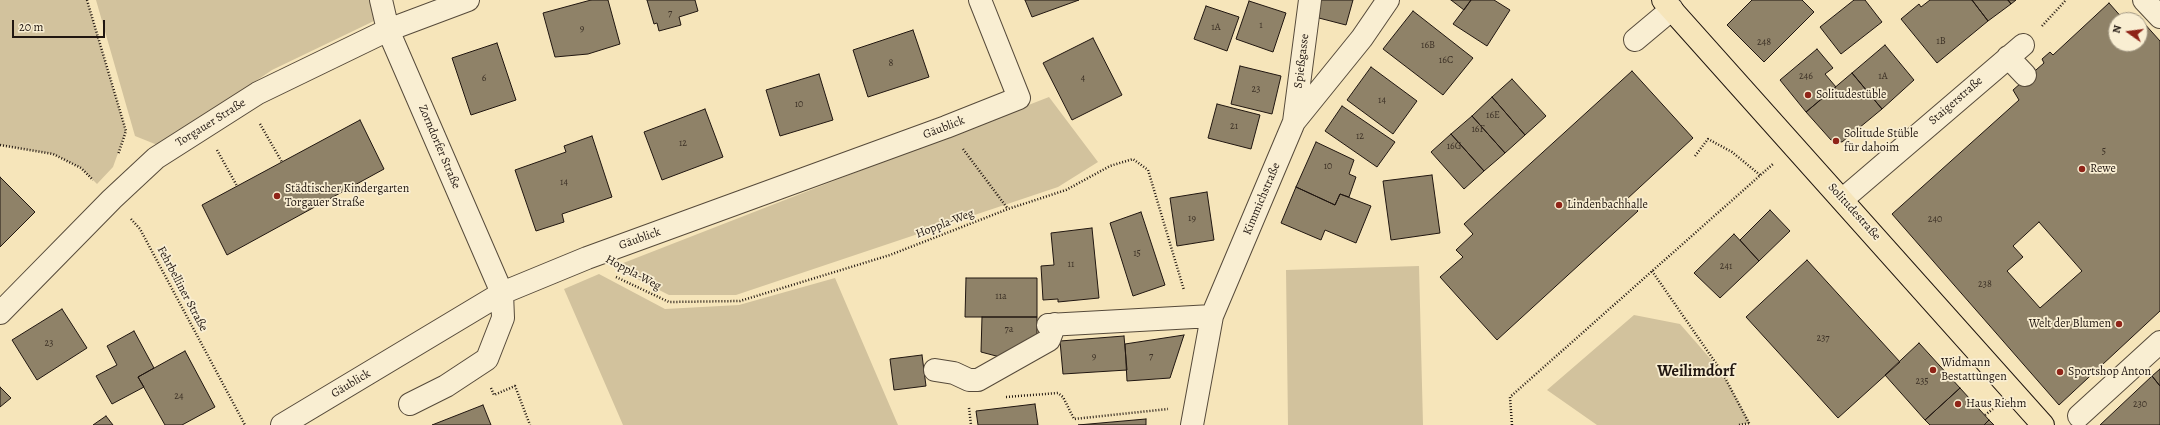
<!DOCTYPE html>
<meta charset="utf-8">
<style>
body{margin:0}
#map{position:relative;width:2160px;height:425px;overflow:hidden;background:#f6e5ba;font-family:Alegreya,serif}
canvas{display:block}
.north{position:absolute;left:2108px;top:12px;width:40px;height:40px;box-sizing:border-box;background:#f9eed2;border:1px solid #a29884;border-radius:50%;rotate:284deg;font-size:11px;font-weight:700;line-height:16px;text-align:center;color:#201610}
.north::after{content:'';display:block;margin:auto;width:14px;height:18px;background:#8f2418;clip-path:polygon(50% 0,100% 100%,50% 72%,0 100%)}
.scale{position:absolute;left:12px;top:20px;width:93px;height:18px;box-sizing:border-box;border:2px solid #201610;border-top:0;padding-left:5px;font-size:12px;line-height:14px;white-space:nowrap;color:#201610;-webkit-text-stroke:3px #f9eed2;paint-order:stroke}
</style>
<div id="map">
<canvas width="2160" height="425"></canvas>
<div class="north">N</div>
<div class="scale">20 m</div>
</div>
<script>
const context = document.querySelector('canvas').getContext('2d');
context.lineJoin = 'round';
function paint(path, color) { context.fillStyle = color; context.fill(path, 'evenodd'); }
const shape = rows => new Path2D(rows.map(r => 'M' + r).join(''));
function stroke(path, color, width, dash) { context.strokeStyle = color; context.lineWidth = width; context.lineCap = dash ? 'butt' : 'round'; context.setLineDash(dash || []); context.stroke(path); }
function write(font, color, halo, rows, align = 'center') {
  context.font = font + ' Alegreya,serif'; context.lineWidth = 3.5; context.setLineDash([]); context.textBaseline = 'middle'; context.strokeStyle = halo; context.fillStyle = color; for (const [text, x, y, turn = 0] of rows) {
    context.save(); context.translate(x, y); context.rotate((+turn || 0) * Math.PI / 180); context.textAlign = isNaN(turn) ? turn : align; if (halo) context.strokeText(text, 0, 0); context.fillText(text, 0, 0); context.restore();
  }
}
const green = shape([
 [0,0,87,0,126,131,113,167,97,184,81,168,53,154,0,145],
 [96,0,372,0,376,20,272,70,160,146,135,136],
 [1049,97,1098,162,1058,187,736,295,669,295,613,267],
 [1419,266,1423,425,1288,425,1286,270],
 [599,274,665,309,739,305,835,278,898,425,623,425,564,289],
 [1634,315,1680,324,1722,372,1750,423,1739,425,1597,425,1547,390]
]);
const building = shape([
 [591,0,608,0,620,44,588,54,555,57,543,13,591,0],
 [647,0,695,0,698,11,679,17,681,25,659,31,657,23,654,24,647,0],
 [1025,0,1079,0,1032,17,1025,0],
 [1319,0,1353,0,1346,25,1315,17,1319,0],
 [1451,0,1471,0,1464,10,1451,0],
 [1471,0,1494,0,1510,10,1487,46,1453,24,1471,0],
 [1752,0,1802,0,1814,12,1764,62,1727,25,1752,0],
 [1854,0,1865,0,1882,22,1841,54,1820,27,1854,0],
 [1930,0,1972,0,1988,21,1937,63,1901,19,1919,4,1921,7,1930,0],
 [1972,0,2008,0,2011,4,1988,21,1972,0],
 [2008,0,2016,0,2011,4,2008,0],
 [1249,1,1286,13,1273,52,1236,39,1249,1],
 [2109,3,2124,20,2116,20,2116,44,2140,44,2140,24,2143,22,2160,41,2160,311,2059,405,1892,214,2019,100,2013,90,2044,63,2042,59,2050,52,2053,55,2109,3],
 [2039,222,2082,271,2040,308,2007,271,2023,257,2013,246,2039,222],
 [1206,6,1239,17,1227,51,1194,39,1206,6],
 [1413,11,1473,58,1443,95,1383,49,1413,11],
 [913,30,929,77,868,97,853,50,913,30],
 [1093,38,1122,95,1072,120,1043,63,1093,38],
 [497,43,516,100,471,115,452,58,497,43],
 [1885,45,1914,80,1882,109,1852,73,1885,45],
 [1817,49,1833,68,1825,74,1836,87,1806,112,1780,80,1817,49],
 [1240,66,1281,76,1272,114,1231,104,1240,66],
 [1371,67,1417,101,1393,134,1347,100,1371,67],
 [1632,71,1693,138,1627,199,1638,211,1497,340,1440,277,1463,257,1456,250,1473,234,1464,224,1632,71],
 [1852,73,1882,109,1842,142,1831,140,1806,112,1852,73],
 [819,74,833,120,780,136,766,90,819,74],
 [1512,79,1546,116,1525,135,1492,97,1512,79],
 [1492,97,1525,135,1505,153,1472,116,1492,97],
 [1217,104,1260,115,1251,149,1208,138,1217,104],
 [1342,106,1395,142,1377,167,1325,131,1342,106],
 [705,109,723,157,662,180,644,132,705,109],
 [1472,116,1505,153,1484,171,1451,134,1472,116],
 [360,120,384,169,227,255,202,205,360,120],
 [1451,134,1484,171,1464,189,1431,152,1451,134],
 [592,136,612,197,562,214,564,222,536,231,515,170,566,152,564,146,592,136],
 [1316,142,1354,160,1349,174,1356,177,1349,197,1340,194,1335,205,1296,187,1316,142],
 [1432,175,1440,233,1391,240,1383,181,1432,175],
 [0,177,35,212,0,247,0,177],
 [1296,187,1335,205,1340,194,1371,206,1356,243,1325,230,1321,240,1281,223,1296,187],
 [1207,192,1214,240,1177,246,1170,198,1207,192],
 [1770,210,1790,231,1759,261,1740,240,1770,210],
 [1141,212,1165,285,1133,296,1110,223,1141,212],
 [1092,228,1099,298,1058,302,1058,299,1043,300,1041,266,1054,265,1051,233,1092,228],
 [1734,234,1759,261,1720,298,1694,273,1734,234],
 [1807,260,1900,362,1838,418,1746,317,1807,260],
 [966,278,1037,278,1037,317,965,317,966,278],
 [62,309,87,348,37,380,12,340,62,309],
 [982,317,1037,317,1037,343,1000,357,981,352,982,317],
 [134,331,154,368,138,377,144,387,112,404,96,376,117,365,107,346,134,331],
 [1184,335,1170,378,1127,381,1125,344,1184,335],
 [1124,336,1127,370,1063,374,1060,341,1124,336],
 [1919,343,1960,388,1925,420,1885,375,1919,343],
 [185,351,215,407,182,425,165,425,138,377,185,351],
 [922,355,926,386,894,390,890,359,922,355],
 [2160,369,2160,386,2152,376,2160,369],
 [2152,376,2160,386,2160,425,2100,425,2152,376],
 [0,387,11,398,0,407,0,387],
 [1960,388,1989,420,1984,425,1930,425,1925,420,1960,388],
 [1035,404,1038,425,978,425,976,411,1035,404],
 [483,405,491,425,432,425,483,405],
 [106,416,113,425,93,425,106,416],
 [1146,419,1146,425,1078,425,1146,419],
 [1989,420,1994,425,1984,425,1989,420]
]);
const path = shape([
 [87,0,126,131,118,155],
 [2042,26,2066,0],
 [260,124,282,162],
 [0,145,53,154,81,168,93,180],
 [963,149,1008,209],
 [217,150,237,186],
 [1695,156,1708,139,1732,152,1760,175],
 [131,219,140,229,245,425],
 [1652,271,1722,372,1750,425],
 [616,277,669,302,740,301,890,255,1008,209,1066,190,1110,166,1133,159,1148,170,1184,290],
 [491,388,494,395,515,386,530,425],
 [1006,397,1058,393,1063,397,1074,419,1168,409],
 [969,408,971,425],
 [1985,415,1993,409],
 [1512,425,1510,397,1773,164],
 [1739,425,1750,423]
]);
const minor = shape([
 [381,0,388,30,502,293,503,318,487,359,446,386,410,404],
 [2144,0,2160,17],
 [1635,40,1672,9],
 [2008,57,2025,75],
 [1294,122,1310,0],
 [1843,199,2023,45],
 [0,313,112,199,156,158,258,93,388,30,468,0],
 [1048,325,1212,316],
 [935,370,954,373,969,380,978,380,1049,340,1055,324],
 [2079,416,2160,342],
 [282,425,502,293,587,258,946,127,1019,98,980,0],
 [1192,425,1212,316,1294,122,1362,38,1388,0]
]);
const major = shape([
 [1663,0,2043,425]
]);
const markers = [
 [1808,95,4,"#8f2418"],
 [1836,141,4,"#8f2418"],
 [2082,169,4,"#8f2418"],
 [277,196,4,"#8f2418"],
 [1559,205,4,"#8f2418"],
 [2119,324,4,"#8f2418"],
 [1933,370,4,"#8f2418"],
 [2060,372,4,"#8f2418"],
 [1958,404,4,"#8f2418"]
];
const numberNames = [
 ["7",670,14],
 ["1",1261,26],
 ["1A",1216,28],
 ["9",582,29],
 ["1B",1941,42],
 ["248",1764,43],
 ["16B",1428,46],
 ["16C",1446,61],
 ["8",891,64],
 ["246",1806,77],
 ["1A",1883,77],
 ["6",484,79],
 ["4",1083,79],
 ["23",1256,90],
 ["14",1382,101],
 ["10",799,105],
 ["16E",1493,116],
 ["21",1234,127],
 ["16F",1478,130],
 ["12",1360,137],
 ["12",683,144],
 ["16G",1454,147],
 ["5",2104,152],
 ["10",1328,167],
 ["14",564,183],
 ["19",1192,219],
 ["240",1935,220],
 ["15",1137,254],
 ["11",1071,265],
 ["241",1726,267],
 ["238",1985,285],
 ["11a",1001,297],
 ["7a",1009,330],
 ["237",1823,339],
 ["23",49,344],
 ["9",1094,357],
 ["7",1151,357],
 ["235",1922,382],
 ["24",179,397],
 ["230",2140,405]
];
const streetNames = [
 ["Spießgasse",1302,61,-83],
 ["Staigerstraße",1956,101,-41],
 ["Torgauer Straße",211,123,-32],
 ["Gäublick",944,128,-21],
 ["Zorndorfer Straße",439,147,67],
 ["Kimmichstraße",1262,199,-67],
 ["Solitudestraße",1854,212,48],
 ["Hoppla-Weg",945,224,-21],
 ["Gäublick",640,239,-20],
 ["Hoppla-Weg",633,273,28],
 ["Fehrbelliner Straße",182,289,62],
 ["Gäublick",351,384,-31]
];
const poiNames = [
 ["Solitudestüble",1816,95],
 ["Solitude Stüble",1844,134],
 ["für dahoim",1844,148],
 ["Rewe",2090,169],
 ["Städtischer Kindergarten",285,189],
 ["Torgauer Straße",285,203],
 ["Lindenbachhalle",1567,205],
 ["Welt der Blumen",2111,324,"right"],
 ["Widmann",1941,363],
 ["Bestattungen",1941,377],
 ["Sportshop Anton",2068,372],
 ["Haus Riehm",1966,404]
];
const districtNames = [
 ["Weilimdorf",1696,372]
];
paint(green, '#d2c29d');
paint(building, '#8f8268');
stroke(building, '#201610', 1);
stroke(minor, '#564a3a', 24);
stroke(major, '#201610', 24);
stroke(path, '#201610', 2.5, [1, 2]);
stroke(minor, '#f9eed2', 22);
stroke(major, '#f6e5ba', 22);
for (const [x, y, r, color] of markers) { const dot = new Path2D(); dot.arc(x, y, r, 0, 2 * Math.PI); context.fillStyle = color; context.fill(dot); stroke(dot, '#f9eed2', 1.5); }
write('10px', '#3c3126', null, numberNames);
write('12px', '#201610', '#f9eed2', streetNames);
write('12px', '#201610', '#f9eed2', poiNames, 'left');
write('bold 16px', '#201610', '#f9eed2', districtNames);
</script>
